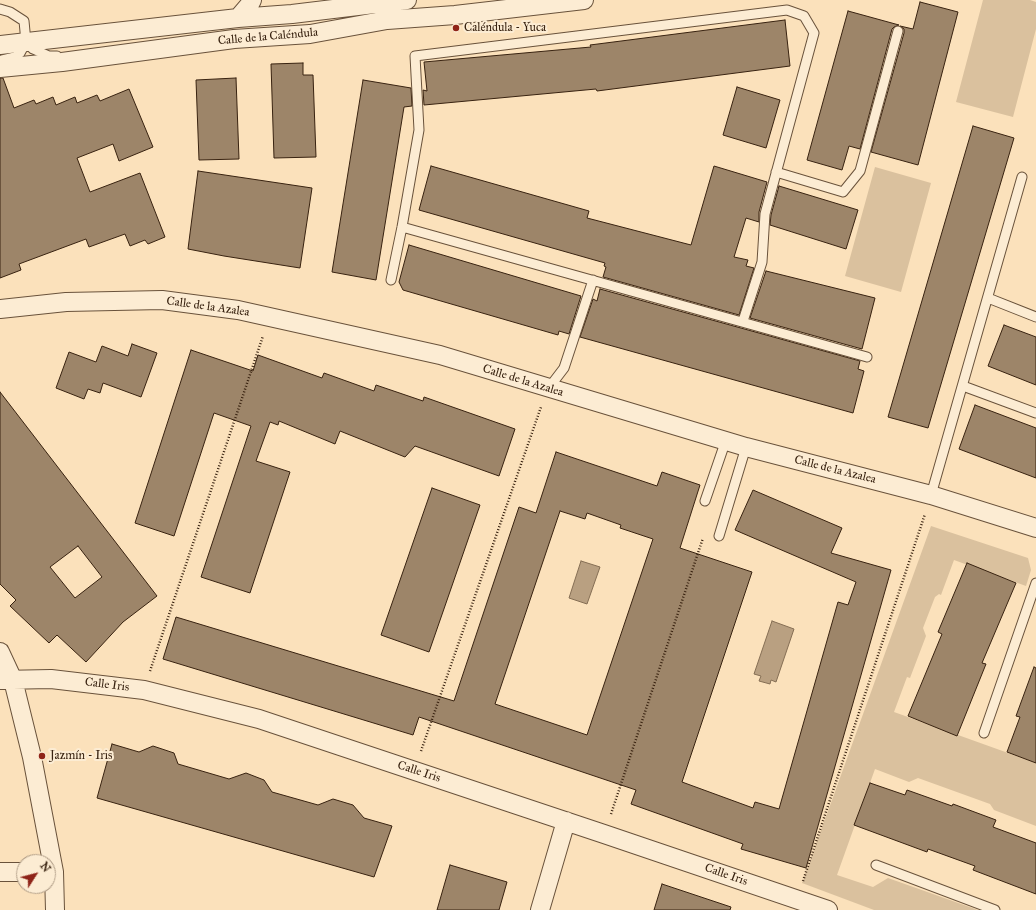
<!DOCTYPE html>
<meta charset="utf-8">
<style>
body{margin:0}
#map{position:relative;width:1036px;height:910px;overflow:hidden;background:#fbe1bb;font-family:"IM FELL Great Primer",serif}
canvas{display:block}
.north{position:absolute;left:16px;top:854px;width:40px;height:40px;box-sizing:border-box;background:#fcecd3;border:1px solid #ae9b85;border-radius:50%;rotate:54deg;font-size:11px;font-weight:700;line-height:16px;text-align:center;color:#382210}
.north::after{content:'';display:block;margin:auto;width:14px;height:18px;background:#8f2418;clip-path:polygon(50% 0,100% 100%,50% 72%,0 100%)}
</style>
<div id="map">
<canvas width="1036" height="910"></canvas>
<div class="north">N</div>
</div>
<script>
const context = document.querySelector('canvas').getContext('2d');
context.lineJoin = 'round';
function paint(path, color) { context.fillStyle = color; context.fill(path, 'evenodd'); }
const shape = rows => new Path2D(rows.map(r => 'M' + r).join(''));
function stroke(path, color, width, dash) { context.strokeStyle = color; context.lineWidth = width; context.lineCap = dash ? 'butt' : 'round'; context.setLineDash(dash || []); context.stroke(path); }
function write(font, color, halo, rows, align = 'center') {
  context.font = font + ' "IM FELL Great Primer",serif'; context.lineWidth = 4; context.setLineDash([]); context.textBaseline = 'middle'; context.strokeStyle = halo; context.fillStyle = color; for (const [text, x, y, turn = 0] of rows) {
    context.save(); context.translate(x, y); context.rotate((+turn || 0) * Math.PI / 180); context.textAlign = isNaN(turn) ? turn : align; if (halo) context.strokeText(text, 0, 0); context.fillText(text, 0, 0); context.restore();
  }
}
const green = shape([
 [983,0,1030,0,1036,2,1036,29,1013,117,956,102],
 [875,167,931,183,901,292,845,276],
 [931,526,1028,558,1031,570,1026,586,954,560,941,595,939,594,935,597,923,628,926,636,910,678,907,677,894,712,1036,763,1036,826,994,810,990,804,918,778,909,782,875,769,837,875,873,887,888,878,978,910,874,910,802,883]
]);
const water = shape([
 [581,561,600,567,587,604,569,598,581,561],
 [772,621,794,629,776,682,771,680,770,684,759,681,761,676,754,674,772,621]
]);
const building = shape([
 [920,2,958,12,918,165,871,152,904,33,904,29,900,26,913,29,920,2],
 [848,11,899,25,894,27,892,29,860,149,849,146,842,170,807,160,848,11],
 [785,20,790,66,597,91,596,89,424,105,423,90,427,91,424,62,591,47,590,45,785,20],
 [303,63,303,75,313,75,316,157,274,158,271,64,303,63],
 [0,78,3,78,14,108,34,100,36,104,53,97,56,105,75,97,77,103,97,95,100,101,129,89,153,147,119,161,113,144,77,158,90,192,140,173,165,237,148,244,145,240,130,246,125,234,89,247,86,239,19,264,21,270,0,278,0,78],
 [236,78,239,159,199,160,196,80,236,78],
 [363,80,411,88,412,106,404,107,376,280,332,272,363,80],
 [737,87,780,100,766,148,723,135,737,87],
 [973,126,1014,138,928,428,888,417,973,126],
 [431,166,589,211,587,218,691,245,714,166,767,182,759,212,759,222,746,218,734,257,748,260,746,266,754,268,739,315,603,277,606,267,604,266,605,263,419,210,431,166],
 [198,171,312,188,300,268,224,256,188,249,198,171],
 [779,186,858,210,846,249,770,225,771,215,779,186],
 [409,245,581,296,569,334,559,331,558,335,403,290,399,282,409,245],
 [766,271,875,298,862,349,750,318,766,271],
 [600,289,860,361,858,369,864,371,853,413,580,337,593,299,597,301,600,289],
 [1004,325,1036,337,1036,385,988,366,1004,325],
 [132,344,157,353,141,397,103,383,100,393,88,389,84,399,56,388,69,352,96,362,102,346,128,356,132,344],
 [191,350,253,371,258,355,322,378,324,373,374,391,376,385,423,401,424,397,515,429,499,476,415,446,405,457,340,431,335,444,279,421,278,425,270,422,256,461,290,472,250,593,201,577,251,426,214,413,174,536,135,523,191,350],
 [0,392,157,596,123,622,86,662,57,635,49,643,10,606,16,600,0,584,0,392],
 [78,546,102,577,75,598,50,567,78,546],
 [975,405,1036,428,1036,478,959,449,975,405],
 [556,452,657,486,662,472,700,485,680,548,752,572,682,782,753,808,755,802,779,809,838,602,848,605,856,582,735,530,753,490,842,528,831,553,891,570,806,868,741,849,743,844,631,804,636,790,419,717,413,735,163,659,176,617,454,701,519,507,536,513,556,452],
 [560,511,585,519,587,513,621,525,620,528,653,539,587,735,495,704,560,511],
 [432,488,480,505,429,652,381,635,432,488],
 [967,563,1016,583,982,663,986,664,957,736,908,716,942,634,938,632,967,563],
 [1034,667,1036,668,1036,763,1007,752,1020,717,1016,716,1034,667],
 [112,744,139,752,153,746,174,753,178,764,229,779,246,773,264,780,272,792,318,805,333,799,353,805,364,818,392,826,374,877,97,798,112,744],
 [870,783,905,795,907,790,952,806,953,804,996,820,993,827,1036,843,1036,894,973,870,975,866,928,849,927,852,854,825,870,783],
 [450,865,507,882,499,910,437,910,450,865],
 [662,884,731,907,730,910,654,910,662,884]
]);
const path = shape([
 [150,671,263,336],
 [421,751,541,407],
 [611,814,703,538],
 [803,881,925,514]
]);
const lane = shape([
 [0,9,10,12,24,21,26,42,33,49,49,56,57,56],
 [2,60,15,57,20,53,26,42],
 [776,172,843,192,860,171,898,31],
 [402,227,867,357],
 [391,280,402,227,419,130,415,56,787,10,804,16,814,33,765,214,762,262,743,321],
 [988,298,1036,317],
 [963,386,1036,413],
 [548,389,564,368,593,280],
 [931,495,1022,177],
 [705,501,726,440],
 [719,536,746,447],
 [984,733,1036,583],
 [876,865,995,910]
]);
const street = shape([
 [238,18,250,4,252,0],
 [0,45,238,18,292,14,407,0],
 [0,68,62,62,234,39,310,34,387,20,455,15,584,0],
 [0,309,66,302,162,300,238,310,440,355,746,447,931,495,1036,528],
 [0,652,13,680,32,757,54,872,55,910],
 [0,680,51,679,144,690,259,719,604,834,828,910],
 [0,872,24,872],
 [540,910,566,821]
]);
const markers = [
 [456,28,4,"#8f2418"],
 [42,756,4,"#8f2418"]
];
const poiNames = [
 ["Caléndula - Yuca",464,28],
 ["Jazmín - Iris",50,756]
];
const streetNames = [
 ["Calle de la Caléndula",268,37,-5],
 ["Calle de la Azalea",208,307,8],
 ["Calle de la Azalea",523,381,17],
 ["Calle de la Azalea",835,470,14],
 ["Calle Iris",107,685,7],
 ["Calle Iris",419,772,18],
 ["Calle Iris",726,875,19]
];
paint(green, '#dac19e');
paint(water, '#b9a081');
stroke(water, '#856e54', 1);
paint(building, '#9d8569');
stroke(building, '#382210', 1);
stroke(lane, '#69523b', 11);
stroke(street, '#69523b', 20);
stroke(path, '#382210', 2.5, [1, 2]);
stroke(lane, '#fcecd3', 9);
stroke(street, '#fcecd3', 18);
for (const [x, y, r, color] of markers) { const dot = new Path2D(); dot.arc(x, y, r, 0, 2 * Math.PI); context.fillStyle = color; context.fill(dot); stroke(dot, '#fcecd3', 1.5); }
write('12px', '#382210', '#fcecd3', poiNames, 'left');
write('12px', '#382210', '#fcecd3', streetNames);
</script>
